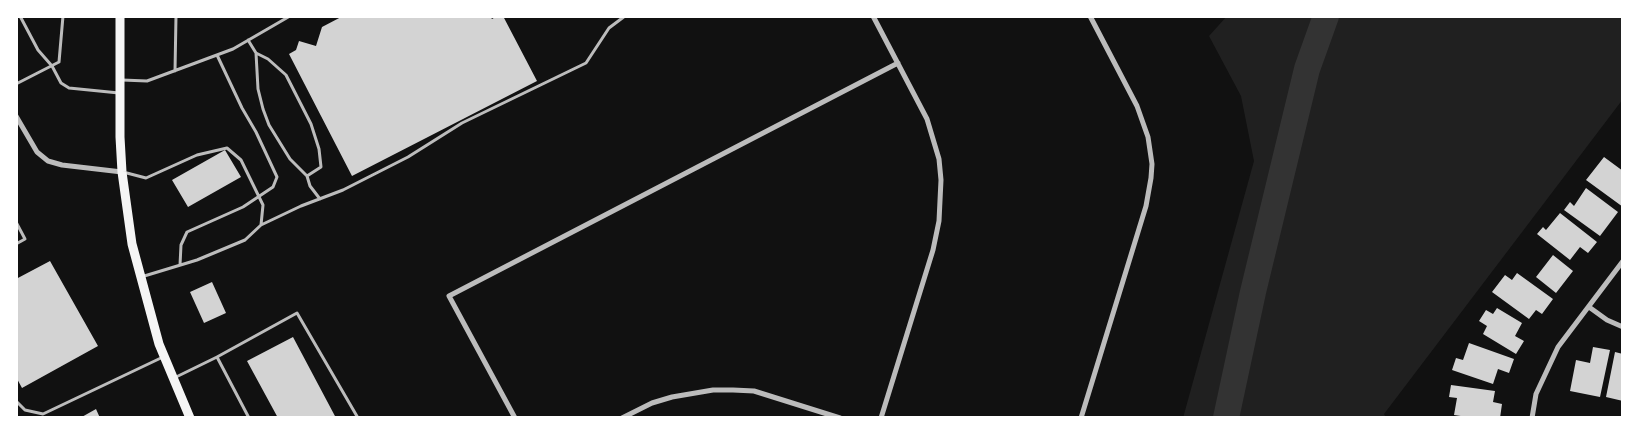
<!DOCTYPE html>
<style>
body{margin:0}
#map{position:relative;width:1639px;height:434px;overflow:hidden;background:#111;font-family:"PT Sans",sans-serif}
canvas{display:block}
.frame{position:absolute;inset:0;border:18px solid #fff;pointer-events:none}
</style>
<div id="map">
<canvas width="1639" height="434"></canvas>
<div class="frame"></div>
</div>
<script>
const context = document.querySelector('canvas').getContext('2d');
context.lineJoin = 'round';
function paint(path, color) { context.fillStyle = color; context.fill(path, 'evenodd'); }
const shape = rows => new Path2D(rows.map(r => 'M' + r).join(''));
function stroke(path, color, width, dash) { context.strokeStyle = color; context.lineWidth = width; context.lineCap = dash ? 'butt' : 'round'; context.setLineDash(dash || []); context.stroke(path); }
const green = shape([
 [1227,16,1623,16,1623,99,1384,414,1386,418,1183,418,1254,161,1241,96,1209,36]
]);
const river = shape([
 [1226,418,1253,292,1307,69,1326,16]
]);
const building = shape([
 [343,16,490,16,492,19,497,16,503,16,537,81,352,176,289,54,296,50,299,41,316,46,322,27],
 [225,150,241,177,188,207,172,180],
 [1604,157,1623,171,1623,207,1586,180],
 [1586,188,1618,212,1600,236,1564,210,1570,202,1574,206],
 [1560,213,1597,242,1588,253,1580,247,1570,260,1537,234,1543,227,1546,230],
 [1553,255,1573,271,1556,293,1536,277],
 [50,261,98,346,22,388,16,377,16,279],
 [1517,273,1553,299,1542,314,1536,310,1529,319,1492,292,1505,275,1512,280],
 [212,282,226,313,204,323,190,292],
 [1497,308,1522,323,1515,336,1524,341,1516,354,1483,334,1487,326,1479,321,1486,310,1493,314],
 [293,337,336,418,278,418,247,361],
 [1469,343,1514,359,1509,373,1498,369,1493,384,1452,370,1456,358,1463,360],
 [1593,347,1610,350,1600,397,1570,391,1576,360,1590,363],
 [1615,352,1623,354,1623,401,1606,397],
 [1451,385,1495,391,1493,402,1502,404,1500,418,1474,418,1454,415,1457,398,1449,397],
 [96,409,100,418,80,418]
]);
const service = shape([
 [20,16,38,50,52,66,61,83,69,88,119,93],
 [248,40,256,53,258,89,263,109,269,125,290,159,307,176,310,186,320,199],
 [256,53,268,59,286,75,311,124,319,149,321,167,307,176],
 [175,71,176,16],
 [122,80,147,81,233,49,290,16],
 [16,84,59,62,63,16],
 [123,172,146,178,197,155,227,148,241,160,263,205,261,225,245,240,197,260,141,277],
 [16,222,25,239,16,244],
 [261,225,301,206,343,190,408,157,462,123,586,63,609,28,625,16],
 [180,265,181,245,187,232,243,207,273,187,277,177,256,132,242,108,217,55],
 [217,357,297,313,358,418],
 [174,378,217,357,249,418],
 [16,401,25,410,43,414,163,357]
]);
const minor = shape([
 [873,16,927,119,939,159,941,180,939,221,933,250,881,418],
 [16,116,37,152,48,161,62,165,122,172],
 [1589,307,1607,320,1623,327],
 [515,418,449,296,898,63],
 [622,418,652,403,672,397,713,390,733,390,754,391,840,418],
 [1081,418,1146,206,1151,178,1152,164,1148,137,1137,106,1090,16],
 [1532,418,1536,394,1558,347,1623,261]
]);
const secondary = shape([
 [120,16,120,137,122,172,132,244,159,344,190,418]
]);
paint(green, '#202020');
stroke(river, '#333', 26);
paint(building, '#d3d3d3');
stroke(service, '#bcbcbc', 3);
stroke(minor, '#bcbcbc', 5);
stroke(secondary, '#f5f5f5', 9);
</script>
